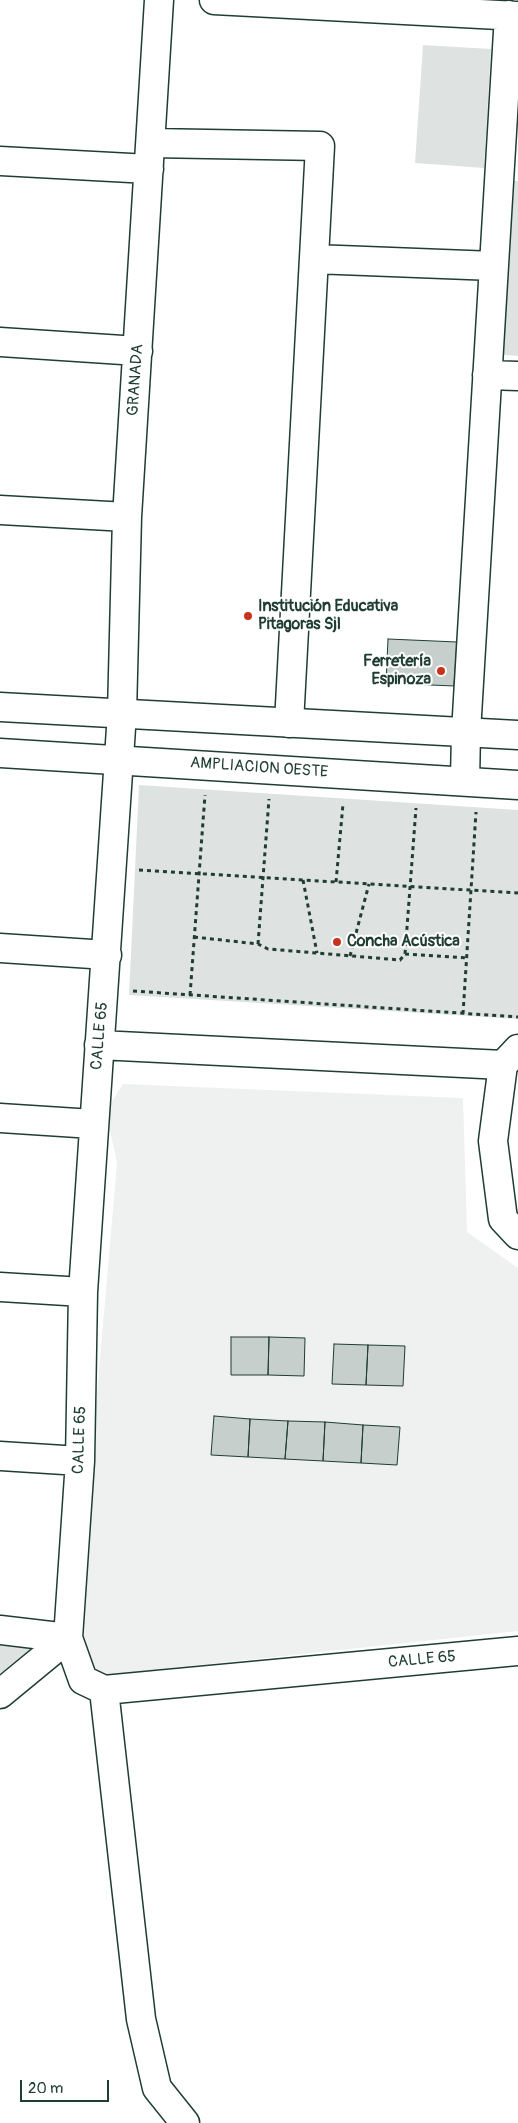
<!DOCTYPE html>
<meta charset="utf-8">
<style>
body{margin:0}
#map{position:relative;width:518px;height:2123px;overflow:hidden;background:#fff;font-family:Pangolin,sans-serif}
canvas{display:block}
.scale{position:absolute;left:20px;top:2080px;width:89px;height:22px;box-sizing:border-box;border:2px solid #1f3d34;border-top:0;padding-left:6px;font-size:15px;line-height:18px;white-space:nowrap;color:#1f3d34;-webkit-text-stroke:4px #fff;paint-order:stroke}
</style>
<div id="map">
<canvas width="518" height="2123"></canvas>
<div class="scale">20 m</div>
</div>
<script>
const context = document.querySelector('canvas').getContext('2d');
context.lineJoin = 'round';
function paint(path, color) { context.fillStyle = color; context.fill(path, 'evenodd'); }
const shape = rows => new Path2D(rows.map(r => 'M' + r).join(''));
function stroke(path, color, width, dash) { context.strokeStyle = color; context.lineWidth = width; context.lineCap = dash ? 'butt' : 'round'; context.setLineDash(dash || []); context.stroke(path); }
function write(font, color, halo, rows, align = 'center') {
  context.font = font + ' Pangolin,sans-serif'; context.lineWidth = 4; context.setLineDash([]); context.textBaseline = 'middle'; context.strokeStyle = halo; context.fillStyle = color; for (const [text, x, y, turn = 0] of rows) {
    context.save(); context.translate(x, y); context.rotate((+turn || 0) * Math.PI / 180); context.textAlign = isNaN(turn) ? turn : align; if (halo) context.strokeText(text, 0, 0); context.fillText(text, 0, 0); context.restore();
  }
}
const built = shape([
 [123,1084,463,1098,467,1232,518,1268,518,1631,97,1676,75,1647,117,1163,106,1111]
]);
const green = shape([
 [423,45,491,49,484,168,415,163],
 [507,181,518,181,518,356,494,354],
 [139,785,518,810,518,1019,129,995],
 [0,1637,30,1644,30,1650,0,1674]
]);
const building = shape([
 [388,639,457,642,454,686,386,683,388,639],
 [231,1337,269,1337,268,1375,231,1375,231,1337],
 [269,1337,305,1338,304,1376,268,1375,269,1337],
 [334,1344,368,1345,366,1385,332,1384,334,1344],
 [368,1345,405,1346,403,1386,366,1385,368,1345],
 [214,1416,250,1419,248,1457,211,1455,214,1416],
 [250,1419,288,1421,285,1459,248,1457,250,1419],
 [288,1421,325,1422,323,1461,285,1459,288,1421],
 [325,1422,363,1425,361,1463,323,1461,325,1422],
 [363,1425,400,1427,397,1465,361,1463,363,1425]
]);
const path = shape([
 [139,870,518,893],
 [303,880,317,953],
 [336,882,343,804],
 [194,937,258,944,268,949,400,960,405,954,416,808],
 [258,944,269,799],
 [405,954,467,958],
 [350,956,369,884],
 [133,991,518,1017],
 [190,995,205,795],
 [463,1014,476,812]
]);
const street = shape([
 [159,0,127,517,122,713,83,1292,80,1461,68,1638,83,1680,104,1690,518,1651],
 [214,0,518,16],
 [151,143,320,146,289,723],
 [0,161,149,169],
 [314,259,494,266],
 [0,342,138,351],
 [487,375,518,376],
 [0,510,127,517],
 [465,781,466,732,509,15],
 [0,948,107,955],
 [99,1045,503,1065],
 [518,1049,503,1065,493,1141,503,1219,518,1235],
 [0,1118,93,1124],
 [0,1287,83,1292],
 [0,1456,80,1461],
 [0,1630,68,1638],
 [104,1690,141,2019,157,2088,185,2123],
 [0,1694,68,1638]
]);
const secondary = shape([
 [0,707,518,735],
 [0,753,518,785]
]);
const markers = [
 [248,616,5,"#c8321e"],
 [441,671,5,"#c8321e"],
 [337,942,5,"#c8321e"]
];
const streetNames = [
 ["GRANADA",136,380,-86],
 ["AMPLIACION OESTE",259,768,4],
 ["CALLE 65",100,1036,-85],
 ["CALLE 65",80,1440,-88],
 ["CALLE 65",422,1660,-5]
];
const poiNames = [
 ["Institución Educativa",258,607],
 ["Pitagoras Sjl",258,625],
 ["Ferretería",431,662,"right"],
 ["Espinoza",431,680,"right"],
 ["Concha Acústica",347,942]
];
paint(built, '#eef1f0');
paint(green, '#dee3e2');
paint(building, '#c7cfcc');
stroke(building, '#1f3d34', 1);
stroke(street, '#1f3d34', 31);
stroke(secondary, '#1f3d34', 31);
stroke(path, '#1f3d34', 3, [4, 4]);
stroke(street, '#fff', 28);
stroke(secondary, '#fff', 28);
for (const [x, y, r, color] of markers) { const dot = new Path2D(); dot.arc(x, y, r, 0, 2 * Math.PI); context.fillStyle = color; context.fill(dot); stroke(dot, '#fff', 2); }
write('16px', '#1f3d34', '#fff', streetNames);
write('bold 16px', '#1f3d34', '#fff', poiNames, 'left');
</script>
